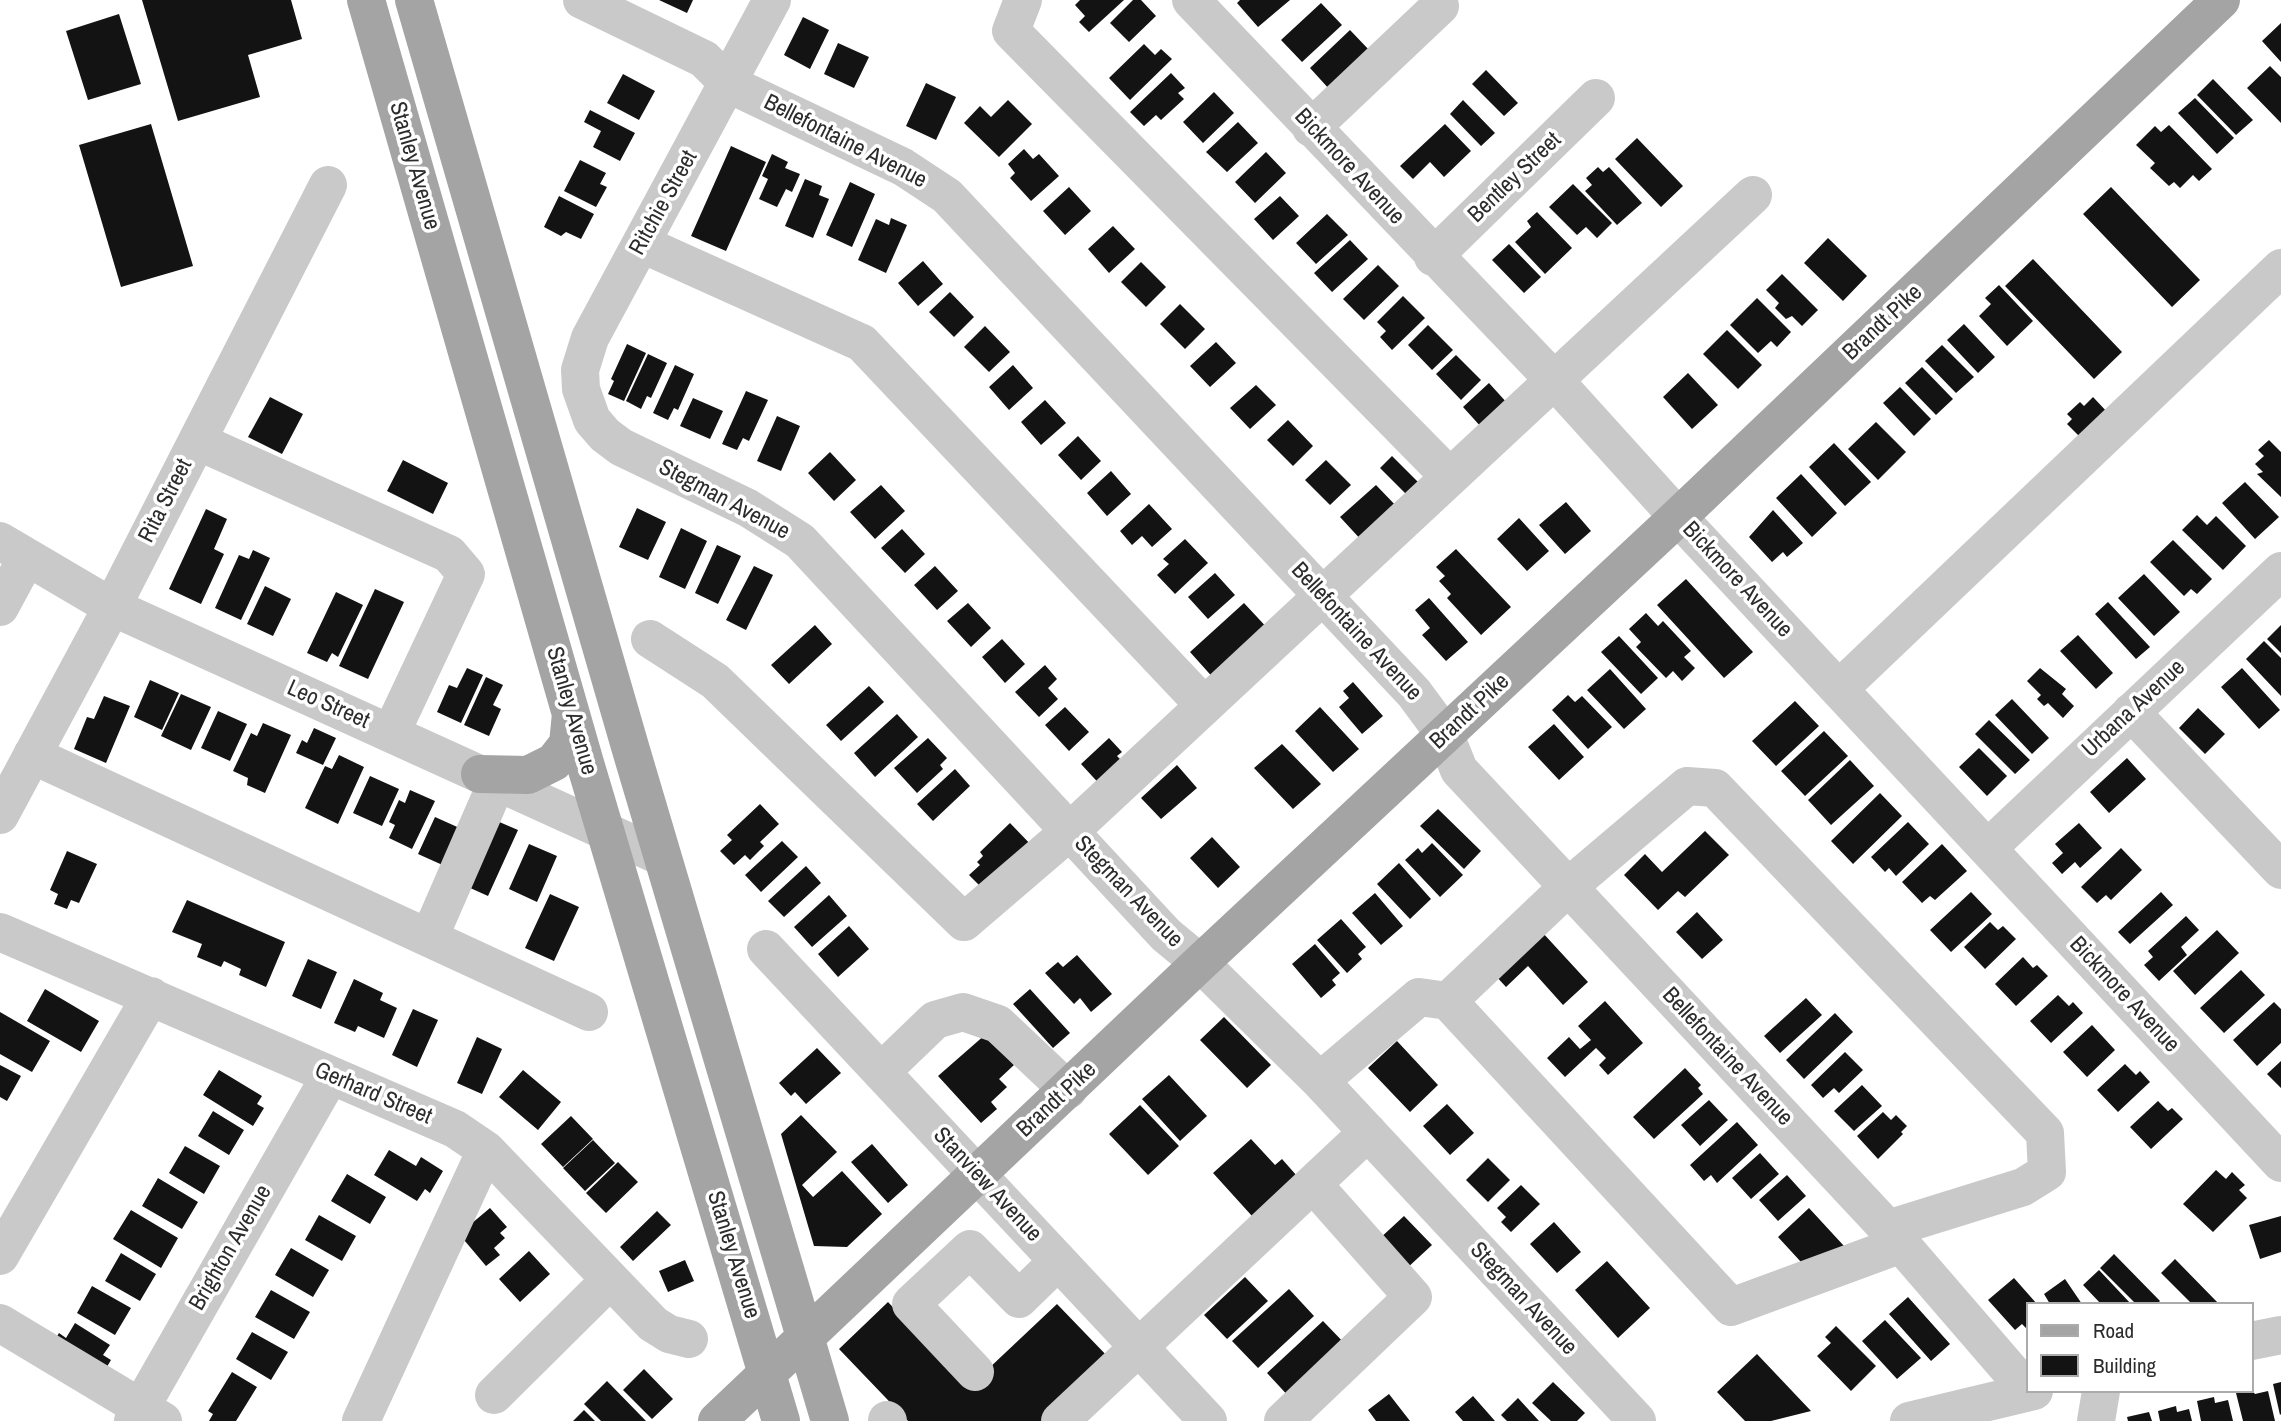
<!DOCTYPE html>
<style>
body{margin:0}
#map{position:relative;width:2281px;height:1421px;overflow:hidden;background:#fff;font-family:"Archivo Narrow",sans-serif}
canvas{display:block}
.legend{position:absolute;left:2026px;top:1302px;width:228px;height:91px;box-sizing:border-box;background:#fff;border:2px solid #ababab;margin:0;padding:9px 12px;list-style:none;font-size:21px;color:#2c2c2c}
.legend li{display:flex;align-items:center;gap:14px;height:35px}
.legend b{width:35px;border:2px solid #ababab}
</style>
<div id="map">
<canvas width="2281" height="1421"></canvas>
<ul class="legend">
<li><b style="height:9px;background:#a4a4a4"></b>Road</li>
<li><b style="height:19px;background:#131313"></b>Building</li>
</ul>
</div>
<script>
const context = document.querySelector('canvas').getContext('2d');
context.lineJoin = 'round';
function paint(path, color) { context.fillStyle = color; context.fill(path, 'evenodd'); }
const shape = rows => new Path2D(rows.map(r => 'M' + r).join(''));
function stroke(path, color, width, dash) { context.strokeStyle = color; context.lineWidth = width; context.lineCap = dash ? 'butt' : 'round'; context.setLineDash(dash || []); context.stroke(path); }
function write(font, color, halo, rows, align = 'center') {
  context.font = font + ' "Archivo Narrow",sans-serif'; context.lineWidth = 7; context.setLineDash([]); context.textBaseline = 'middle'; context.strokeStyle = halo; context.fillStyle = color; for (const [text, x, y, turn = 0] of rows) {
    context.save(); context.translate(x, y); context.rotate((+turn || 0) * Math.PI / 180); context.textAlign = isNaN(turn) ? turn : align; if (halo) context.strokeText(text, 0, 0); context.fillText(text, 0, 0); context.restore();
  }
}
const building = shape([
 [142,0,291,0,302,39,248,55,260,97,178,121],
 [659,0,693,0,687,13],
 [1080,0,1124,0,1089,32,1079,22,1085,16,1075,5],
 [1133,0,1141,0,1156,16,1129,42,1110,23],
 [1240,0,1290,0,1258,27,1237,3],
 [1321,3,1342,25,1302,62,1281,40],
 [119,14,141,84,88,100,66,31],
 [803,17,829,30,810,69,784,55],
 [2281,23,2281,62,2262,41],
 [1350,30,1371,52,1330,90,1310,68],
 [838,43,869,57,854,88,824,74],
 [1144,44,1155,55,1161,49,1172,59,1130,100,1109,78],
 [2270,66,2281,77,2281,123,2247,88],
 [1486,70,1518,103,1504,116,1472,84],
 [1171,73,1185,88,1178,93,1184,99,1161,120,1156,115,1144,126,1130,112],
 [623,74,655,91,639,120,607,103],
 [2213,79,2253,120,2236,135,2197,95],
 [926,83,956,97,936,140,906,126],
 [1214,92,1234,113,1203,143,1183,122],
 [2195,98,2234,138,2217,154,2178,113],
 [1008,100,1032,124,999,157,964,123,980,106,991,117],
 [1463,100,1495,133,1481,146,1450,114],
 [590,110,635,133,620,161,593,147,601,131,584,122],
 [1238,122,1258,143,1227,172,1206,152],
 [151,124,193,266,121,287,79,145],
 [1445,124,1471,151,1444,177,1430,162,1413,179,1400,166],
 [2169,125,2212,169,2199,181,2193,175,2180,188,2174,182,2169,186,2150,168,2155,163,2136,145,2155,126,2161,132],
 [1637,138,1683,186,1661,207,1615,159],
 [731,146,766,162,726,251,691,236],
 [1024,149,1033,159,1039,154,1059,176,1031,201,1010,178,1015,173,1008,164],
 [1266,152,1286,173,1255,203,1235,182],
 [772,154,788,162,785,168,800,174,792,192,786,189,777,207,759,199,768,179,762,176],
 [580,160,606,173,600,184,607,187,596,207,564,191],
 [1598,167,1603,172,1609,167,1642,203,1617,225,1585,191,1592,185,1586,178],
 [805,179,822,186,819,195,829,199,813,238,785,226],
 [850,182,875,194,852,247,826,235],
 [1573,184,1612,223,1597,238,1586,227,1577,235,1549,207],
 [1069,187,1091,211,1065,235,1043,211],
 [2111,187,2200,280,2172,307,2083,214],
 [559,196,594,214,581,239,566,232,561,236,544,227],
 [1280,196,1299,216,1273,240,1254,219],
 [1537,212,1572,248,1545,274,1515,242,1531,227,1527,221],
 [1327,214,1348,235,1316,264,1296,243],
 [891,218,907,225,886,273,858,260,876,219,889,225],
 [1113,226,1135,249,1109,273,1088,249],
 [1828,238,1867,276,1843,301,1804,263],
 [1350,240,1368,259,1332,292,1314,273],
 [1509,244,1541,277,1524,293,1492,260],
 [2033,259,2122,352,2094,379,2005,286],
 [923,261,943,284,918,306,898,283],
 [1141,262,1166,287,1146,307,1121,282],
 [1378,265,1399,286,1364,320,1343,299],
 [1782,274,1818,310,1802,326,1792,316,1786,319,1775,308,1779,303,1766,290],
 [1999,285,2033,321,2007,346,1979,316,1991,304,1985,298],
 [950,292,974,317,954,337,929,312],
 [1403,296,1425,318,1392,350,1380,337,1386,331,1377,322],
 [1757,298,1791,332,1777,347,1771,341,1758,353,1730,325],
 [1180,304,1205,329,1185,349,1160,324],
 [1964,324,1995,357,1978,373,1947,340],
 [1428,325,1453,350,1432,370,1408,345],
 [985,326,1010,352,989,372,964,347],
 [1727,330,1762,365,1738,389,1703,354],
 [1216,342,1236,363,1210,387,1190,366],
 [627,344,646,353,624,401,608,394,614,381,611,379],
 [1942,345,1974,377,1956,393,1925,361],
 [648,354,667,363,651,398,647,396,641,409,626,401],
 [1456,355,1481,380,1461,400,1436,374],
 [675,365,694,374,678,410,674,408,668,420,653,413],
 [1013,365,1033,388,1009,410,989,387],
 [1922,367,1953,399,1936,415,1905,383],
 [1688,373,1718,405,1692,429,1663,397],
 [1489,383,1508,404,1482,428,1463,407],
 [1256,385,1276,405,1250,429,1230,408],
 [1900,387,1931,419,1914,436,1883,403],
 [746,391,768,400,749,441,743,438,737,450,722,444],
 [270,397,303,414,282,454,248,437],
 [2093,397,2109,414,2083,440,2067,424,2072,419,2067,414,2080,402,2084,406],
 [693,398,723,411,710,439,680,426],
 [1045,400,1066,423,1041,445,1021,422],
 [777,416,800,426,781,471,757,461],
 [1288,420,1313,446,1293,466,1267,440],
 [1876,422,1906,452,1878,480,1848,449],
 [1078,436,1101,461,1081,480,1058,455],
 [2269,440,2281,452,2281,497,2257,474,2263,472,2255,464,2264,456,2258,450],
 [1834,443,1871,482,1845,506,1809,467],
 [830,452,856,480,834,501,808,473],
 [1392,456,1420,484,1408,496,1380,468],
 [403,460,448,483,433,514,387,491],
 [1326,460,1351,485,1330,505,1305,480],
 [1111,471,1131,494,1107,516,1087,493],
 [1801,474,1837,513,1812,537,1776,498],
 [2245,482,2279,517,2255,539,2222,503],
 [881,485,905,511,875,539,850,512],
 [1376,485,1400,510,1364,543,1340,517],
 [1566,502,1591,531,1565,554,1539,525],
 [1149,504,1172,529,1152,547,1142,536,1132,545,1120,531],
 [637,508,666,522,648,560,619,547],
 [206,509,227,519,214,549,224,554,201,604,169,589],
 [1773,510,1803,543,1787,557,1783,552,1772,562,1749,537],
 [2197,515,2207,525,2216,516,2246,546,2223,570,2182,530],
 [1519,518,1549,551,1527,571,1497,539],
 [681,528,707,541,685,589,659,577],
 [902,529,925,554,905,573,881,548],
 [1185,539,1208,563,1175,594,1157,575,1169,564,1163,559],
 [2173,540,2212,579,2197,594,2191,589,2184,596,2150,562],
 [717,545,741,556,718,604,695,593],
 [1456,549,1511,607,1481,635,1447,598,1451,594,1439,581,1445,576,1436,567],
 [253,550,270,558,241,620,215,608,239,555,249,559],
 [754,566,773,575,746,630,726,620],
 [935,566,958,591,937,610,914,585],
 [1215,573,1235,595,1208,619,1188,597],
 [2144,574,2180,612,2154,636,2118,598],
 [1686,579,1753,652,1724,678,1657,605],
 [265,586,291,599,273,636,247,624],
 [375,589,404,602,368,679,339,666],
 [336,592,363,605,338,657,332,653,327,662,307,653],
 [1429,598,1468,642,1446,661,1422,635,1430,628,1415,610],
 [2108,602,2150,647,2136,659,2095,614],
 [968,603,991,628,971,647,947,621],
 [1244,603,1271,632,1216,681,1190,652],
 [1646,613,1658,626,1663,621,1691,651,1684,657,1695,668,1682,681,1673,671,1666,678,1636,647,1641,642,1629,629],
 [815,625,832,644,789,684,771,665],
 [2281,625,2281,653,2267,639],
 [2078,635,2113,673,2096,689,2060,651],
 [1619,636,1658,678,1641,694,1601,652],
 [1002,639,1025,664,1005,683,982,657],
 [2264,641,2281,658,2281,696,2246,659],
 [1045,665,1057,679,1048,688,1058,699,1039,717,1015,692],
 [467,668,483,675,461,723,437,712,449,685,457,688],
 [2040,668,2066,689,2062,694,2074,706,2063,718,2048,703,2044,706,2037,699,2041,695,2027,681],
 [2242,668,2280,710,2259,729,2221,687],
 [1610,669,1646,709,1624,729,1587,690],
 [486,677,503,685,493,705,501,709,489,736,464,725],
 [150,680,179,693,162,730,134,717],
 [1353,682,1383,716,1362,734,1339,707,1349,698,1343,691],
 [869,686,884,702,841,741,826,725],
 [181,694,211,707,191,750,161,736],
 [1568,695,1575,702,1582,696,1612,727,1588,749,1552,710],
 [104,696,130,706,106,763,74,749,87,717,94,719],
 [2012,699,2049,738,2032,754,1995,715],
 [1795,701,1819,726,1776,766,1752,741],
 [1065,707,1089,732,1069,751,1045,725],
 [1320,707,1359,749,1333,772,1295,731],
 [2198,708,2225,734,2205,754,2179,728],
 [218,711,247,724,230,761,201,748],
 [897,714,918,737,875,777,854,753],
 [1989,720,2030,760,2015,774,1975,734],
 [263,723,291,735,265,793,247,785,248,778,233,771,251,733,257,736],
 [1554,724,1584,757,1559,780,1528,747],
 [314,728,336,738,323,765,296,753,302,740,307,743],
 [1824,731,1848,756,1805,796,1781,771],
 [928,738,947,758,940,765,943,769,917,793,894,768],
 [1109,738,1122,752,1117,756,1128,767,1104,789,1081,764],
 [1282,744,1321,784,1293,809,1254,768],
 [1979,748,2007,776,1987,796,1959,767],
 [339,755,364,767,338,824,305,808,325,766,332,769],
 [2127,758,2146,779,2109,813,2090,792],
 [1850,760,1874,786,1831,825,1808,800],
 [1177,765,1197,788,1161,819,1141,798],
 [955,769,970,786,933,821,917,804],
 [370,776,399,789,382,826,353,813],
 [410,790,435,801,412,849,389,838,395,825,389,822,399,800,405,803],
 [1880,793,1902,816,1853,864,1831,841],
 [760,804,779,824,760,842,764,846,750,860,745,855,734,865,720,851,732,840,727,835],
 [1438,809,1481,851,1464,869,1420,826],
 [435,817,464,830,447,867,418,854],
 [497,821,518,830,488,896,468,887],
 [1908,822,1929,844,1896,876,1889,868,1885,872,1871,857],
 [1010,823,1035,849,984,890,969,875,980,865,977,862,983,856,980,852],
 [2079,823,2102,848,2080,868,2075,862,2062,874,2052,863,2063,853,2055,844],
 [1705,831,1729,855,1685,897,1678,891,1658,910,1624,875,1645,854,1662,872],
 [1212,837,1240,867,1218,888,1190,858],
 [782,841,798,857,761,892,745,875],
 [1432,843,1463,875,1440,897,1405,860,1418,848,1422,853],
 [529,844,557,856,537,902,509,889],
 [1942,844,1967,871,1935,900,1930,896,1922,903,1902,882],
 [2121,848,2142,870,2111,900,2106,895,2097,903,2081,887],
 [67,851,97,864,79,903,71,900,67,909,54,904,58,894,50,890],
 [1399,863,1431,899,1410,919,1377,884],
 [806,866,821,883,784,917,768,901],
 [1971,892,1992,914,1951,952,1930,930],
 [2161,892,2173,905,2130,944,2118,932],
 [1375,893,1403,926,1381,945,1352,913],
 [550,894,579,907,554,961,525,948],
 [829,895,847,916,812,947,794,927],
 [187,900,285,942,266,987,239,975,241,969,224,961,221,967,197,957,202,944,172,932],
 [1697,912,1723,940,1702,959,1676,932],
 [2186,916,2199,930,2181,947,2187,955,2159,981,2144,965,2153,957,2148,951],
 [1341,919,1366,947,1358,954,1362,959,1347,973,1317,940],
 [1990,922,1998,930,2003,926,2016,939,1985,969,1964,947],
 [849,926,869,949,838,977,818,954],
 [2217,930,2239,953,2195,995,2173,971],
 [1542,932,1588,982,1563,1005,1528,966,1506,987,1494,974],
 [1315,944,1340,973,1332,980,1336,985,1321,998,1292,964],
 [1077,955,1112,994,1091,1012,1080,998,1074,1004,1045,973,1058,962,1063,967],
 [2023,957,2033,968,2037,965,2048,976,2016,1006,1995,984],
 [308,959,337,972,321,1009,292,996],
 [2241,970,2265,995,2224,1033,2200,1008],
 [354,979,383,993,380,1000,397,1008,384,1038,358,1026,355,1032,334,1023],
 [45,989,99,1021,81,1052,27,1021],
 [1030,989,1070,1033,1053,1048,1013,1004],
 [2058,995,2069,1006,2073,1002,2083,1013,2051,1043,2030,1021],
 [1806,998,1822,1015,1780,1053,1764,1036],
 [1605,1001,1643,1043,1608,1075,1599,1065,1606,1058,1596,1048,1565,1077,1547,1058,1569,1037,1580,1049,1591,1040,1578,1026],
 [2274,1002,2281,1009,2281,1043,2257,1066,2233,1040],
 [413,1009,438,1020,417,1067,392,1055],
 [0,1012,50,1041,32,1072,0,1054],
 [1835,1013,1853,1032,1804,1079,1786,1060],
 [1224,1017,1271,1065,1247,1088,1200,1040],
 [2092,1025,2115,1050,2087,1077,2063,1052],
 [986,1034,1014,1065,999,1079,1007,1087,991,1102,997,1109,981,1123,938,1076],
 [477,1037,502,1049,482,1094,457,1083],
 [1397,1041,1438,1085,1410,1112,1368,1068],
 [817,1048,841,1073,806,1104,795,1092,791,1096,779,1083],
 [1845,1052,1863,1070,1839,1093,1834,1088,1823,1098,1811,1085],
 [2281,1061,2281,1088,2267,1074],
 [2125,1064,2136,1075,2140,1071,2150,1082,2118,1112,2097,1090],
 [0,1065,21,1076,7,1101,0,1097],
 [1685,1068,1701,1085,1698,1088,1703,1094,1654,1139,1633,1117],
 [219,1070,262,1096,257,1104,264,1108,253,1126,203,1095],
 [523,1070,561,1102,538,1130,499,1097],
 [1169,1075,1207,1116,1180,1141,1142,1099],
 [1862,1085,1882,1106,1854,1131,1834,1111],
 [1709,1100,1728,1120,1700,1146,1681,1125],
 [2158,1101,2168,1111,2172,1108,2183,1119,2151,1149,2130,1127],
 [1447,1104,1474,1133,1450,1155,1423,1126],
 [1140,1105,1179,1146,1148,1175,1109,1134],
 [213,1111,244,1130,229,1155,198,1136],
 [1883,1112,1891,1120,1896,1115,1907,1126,1901,1132,1903,1134,1878,1159,1857,1136],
 [801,1115,837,1152,802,1185,813,1197,842,1171,882,1214,847,1247,814,1246,781,1134],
 [571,1116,593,1139,563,1167,541,1144],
 [1737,1122,1758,1145,1717,1183,1711,1175,1704,1181,1690,1165],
 [1251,1139,1275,1165,1282,1159,1297,1176,1252,1216,1213,1173],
 [593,1140,615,1163,585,1191,563,1168],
 [872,1144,908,1185,888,1203,851,1162],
 [185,1146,220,1166,204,1194,169,1173],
 [389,1150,416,1166,421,1157,443,1171,430,1193,425,1189,417,1201,374,1175],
 [1760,1153,1779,1174,1751,1199,1732,1178],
 [1488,1158,1510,1180,1488,1202,1466,1180],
 [618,1162,638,1182,606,1213,586,1193],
 [2216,1170,2226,1179,2232,1172,2245,1185,2239,1190,2247,1198,2213,1232,2183,1204],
 [347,1174,386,1197,370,1224,331,1201],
 [1787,1175,1806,1196,1778,1221,1759,1200],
 [158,1178,198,1202,182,1229,142,1206],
 [1521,1185,1540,1204,1511,1232,1501,1222,1506,1217,1497,1208],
 [490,1208,507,1227,500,1233,505,1238,494,1248,500,1255,486,1266,459,1234],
 [1809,1208,1844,1246,1812,1274,1778,1237],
 [131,1210,178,1238,161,1268,113,1239],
 [657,1211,671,1225,633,1261,620,1247],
 [319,1215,356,1236,342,1261,305,1240],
 [1404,1216,1432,1245,1405,1270,1378,1240],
 [2281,1216,2281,1252,2260,1259,2249,1225],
 [1554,1222,1581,1252,1557,1273,1530,1244],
 [291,1248,329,1270,313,1297,275,1275],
 [529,1251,550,1274,520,1302,499,1279],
 [121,1253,156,1274,140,1301,105,1281],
 [2114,1254,2160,1301,2157,1304,2136,1304,2100,1268],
 [2175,1259,2219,1304,2192,1304,2161,1273],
 [685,1260,694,1281,668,1292,659,1271],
 [1607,1261,1650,1308,1618,1338,1575,1290],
 [2099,1270,2131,1304,2101,1304,2083,1285],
 [1245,1277,1268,1301,1227,1339,1204,1315],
 [2014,1278,2037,1304,2027,1304,2027,1329,2022,1324,2015,1330,1988,1300],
 [2065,1279,2082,1304,2050,1304,2044,1294],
 [92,1286,131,1308,115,1335,77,1313],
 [1289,1289,1314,1316,1258,1368,1232,1341],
 [271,1290,310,1312,294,1339,255,1317],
 [1908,1297,1950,1344,1931,1361,1889,1314],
 [888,1302,969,1387,1057,1304,1111,1360,1047,1421,908,1421,839,1349],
 [1885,1320,1921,1358,1897,1379,1862,1341],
 [1323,1321,1349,1348,1292,1400,1267,1373],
 [75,1323,110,1345,103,1355,111,1360,105,1370,50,1348,59,1333,66,1338],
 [1836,1326,1876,1366,1851,1391,1817,1356,1831,1343,1825,1337],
 [252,1332,288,1352,271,1380,236,1359],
 [1757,1354,1811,1411,1771,1421,1745,1421,1717,1392],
 [644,1369,673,1399,652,1419,623,1390],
 [232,1372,257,1387,236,1421,209,1421,213,1414,208,1411],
 [607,1381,646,1421,601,1421,584,1404],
 [1553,1382,1585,1413,1577,1421,1551,1421,1532,1403],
 [2281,1382,2281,1414,2280,1415,2273,1384],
 [2251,1389,2255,1394,2268,1391,2275,1421,2243,1421,2236,1393],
 [1389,1394,1410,1421,1376,1421,1368,1410],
 [1473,1396,1495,1421,1463,1421,1455,1412],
 [2214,1397,2215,1403,2228,1400,2233,1421,2201,1421,2197,1401],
 [1518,1398,1539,1421,1507,1421,1501,1415],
 [2176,1406,2177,1412,2189,1409,2192,1421,2160,1421,2158,1411],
 [584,1410,595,1421,573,1421],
 [2149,1412,2152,1421,2128,1421,2127,1417]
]);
const minor = shape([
 [582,0,704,59,729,84,903,167,947,196,1414,693,1445,735,1459,770,1888,1229,2027,1390],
 [772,0,590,338,580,370,581,389,592,420,605,435,621,447,748,508,800,541,1166,935,1200,963,1320,1081,1637,1421],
 [1023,0,1011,31,1450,477],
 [1191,0,1555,381,1678,517,2281,1163],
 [1311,128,1440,6],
 [642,244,862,343,1204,705],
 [1433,257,1596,98],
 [197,441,449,554,466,574,391,733],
 [0,541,112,607,662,857],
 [0,607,27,557],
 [650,639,715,681,964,922,1069,832,1753,195],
 [1839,689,2281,268],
 [2131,712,2281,870],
 [32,755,589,1012],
 [0,815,112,607,328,185],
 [1988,848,2281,571],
 [0,932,455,1129,486,1150,653,1324,669,1334,689,1339],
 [429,938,497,782],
 [766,949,1208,1421],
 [1448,1001,1568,887,1687,786,1715,788,2045,1133,2047,1172,2023,1187,1888,1229],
 [881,1072,935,1020,963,1012,998,1024,1068,1090],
 [1320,1081,1419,997,1448,1001,1731,1307,1902,1244],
 [0,1256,151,996],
 [0,1323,163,1421],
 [2251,1341,2281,1335],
 [975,1372,911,1304,970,1249,1019,1299,1058,1261],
 [494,1395,610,1280],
 [887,1420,888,1421],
 [133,1421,330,1076],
 [361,1421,486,1150],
 [1060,1421,1368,1132],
 [1283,1421,1413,1297,1313,1184],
 [1909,1421,2034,1391],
 [2096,1421,2101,1391]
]);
const major = shape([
 [366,0,585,763,781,1421],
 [414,0,631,750,830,1421],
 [480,774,528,775,554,762,568,744,571,714],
 [717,1421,1200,963,1678,517,2221,0]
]);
const streetNames = [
 ["Bellefontaine Avenue",845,142,27],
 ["Stanley Avenue",414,166,74],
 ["Bickmore Avenue",1349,167,47],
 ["Bentley Street",1515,178,-44],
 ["Ritchie Street",664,203,-61],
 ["Brandt Pike",1883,323,-43],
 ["Stegman Avenue",724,500,28],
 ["Rita Street",166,501,-63],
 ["Bickmore Avenue",1737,580,47],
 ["Bellefontaine Avenue",1356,632,47],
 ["Leo Street",328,705,24],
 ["Urbana Avenue",2134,709,-43],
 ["Stanley Avenue",571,711,74],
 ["Brandt Pike",1470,712,-43],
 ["Stegman Avenue",1128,892,46],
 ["Bickmore Avenue",2124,995,47],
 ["Bellefontaine Avenue",1727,1057,47],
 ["Gerhard Street",373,1094,23],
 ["Brandt Pike",1057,1100,-43],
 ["Stanview Avenue",987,1185,47],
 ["Brighton Avenue",231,1248,-60],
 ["Stanley Avenue",733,1255,73],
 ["Stegman Avenue",1523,1299,47]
];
paint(building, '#131313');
stroke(minor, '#c9c9c9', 38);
stroke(major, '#a4a4a4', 38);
write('23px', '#2c2c2c', '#fff', streetNames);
</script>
